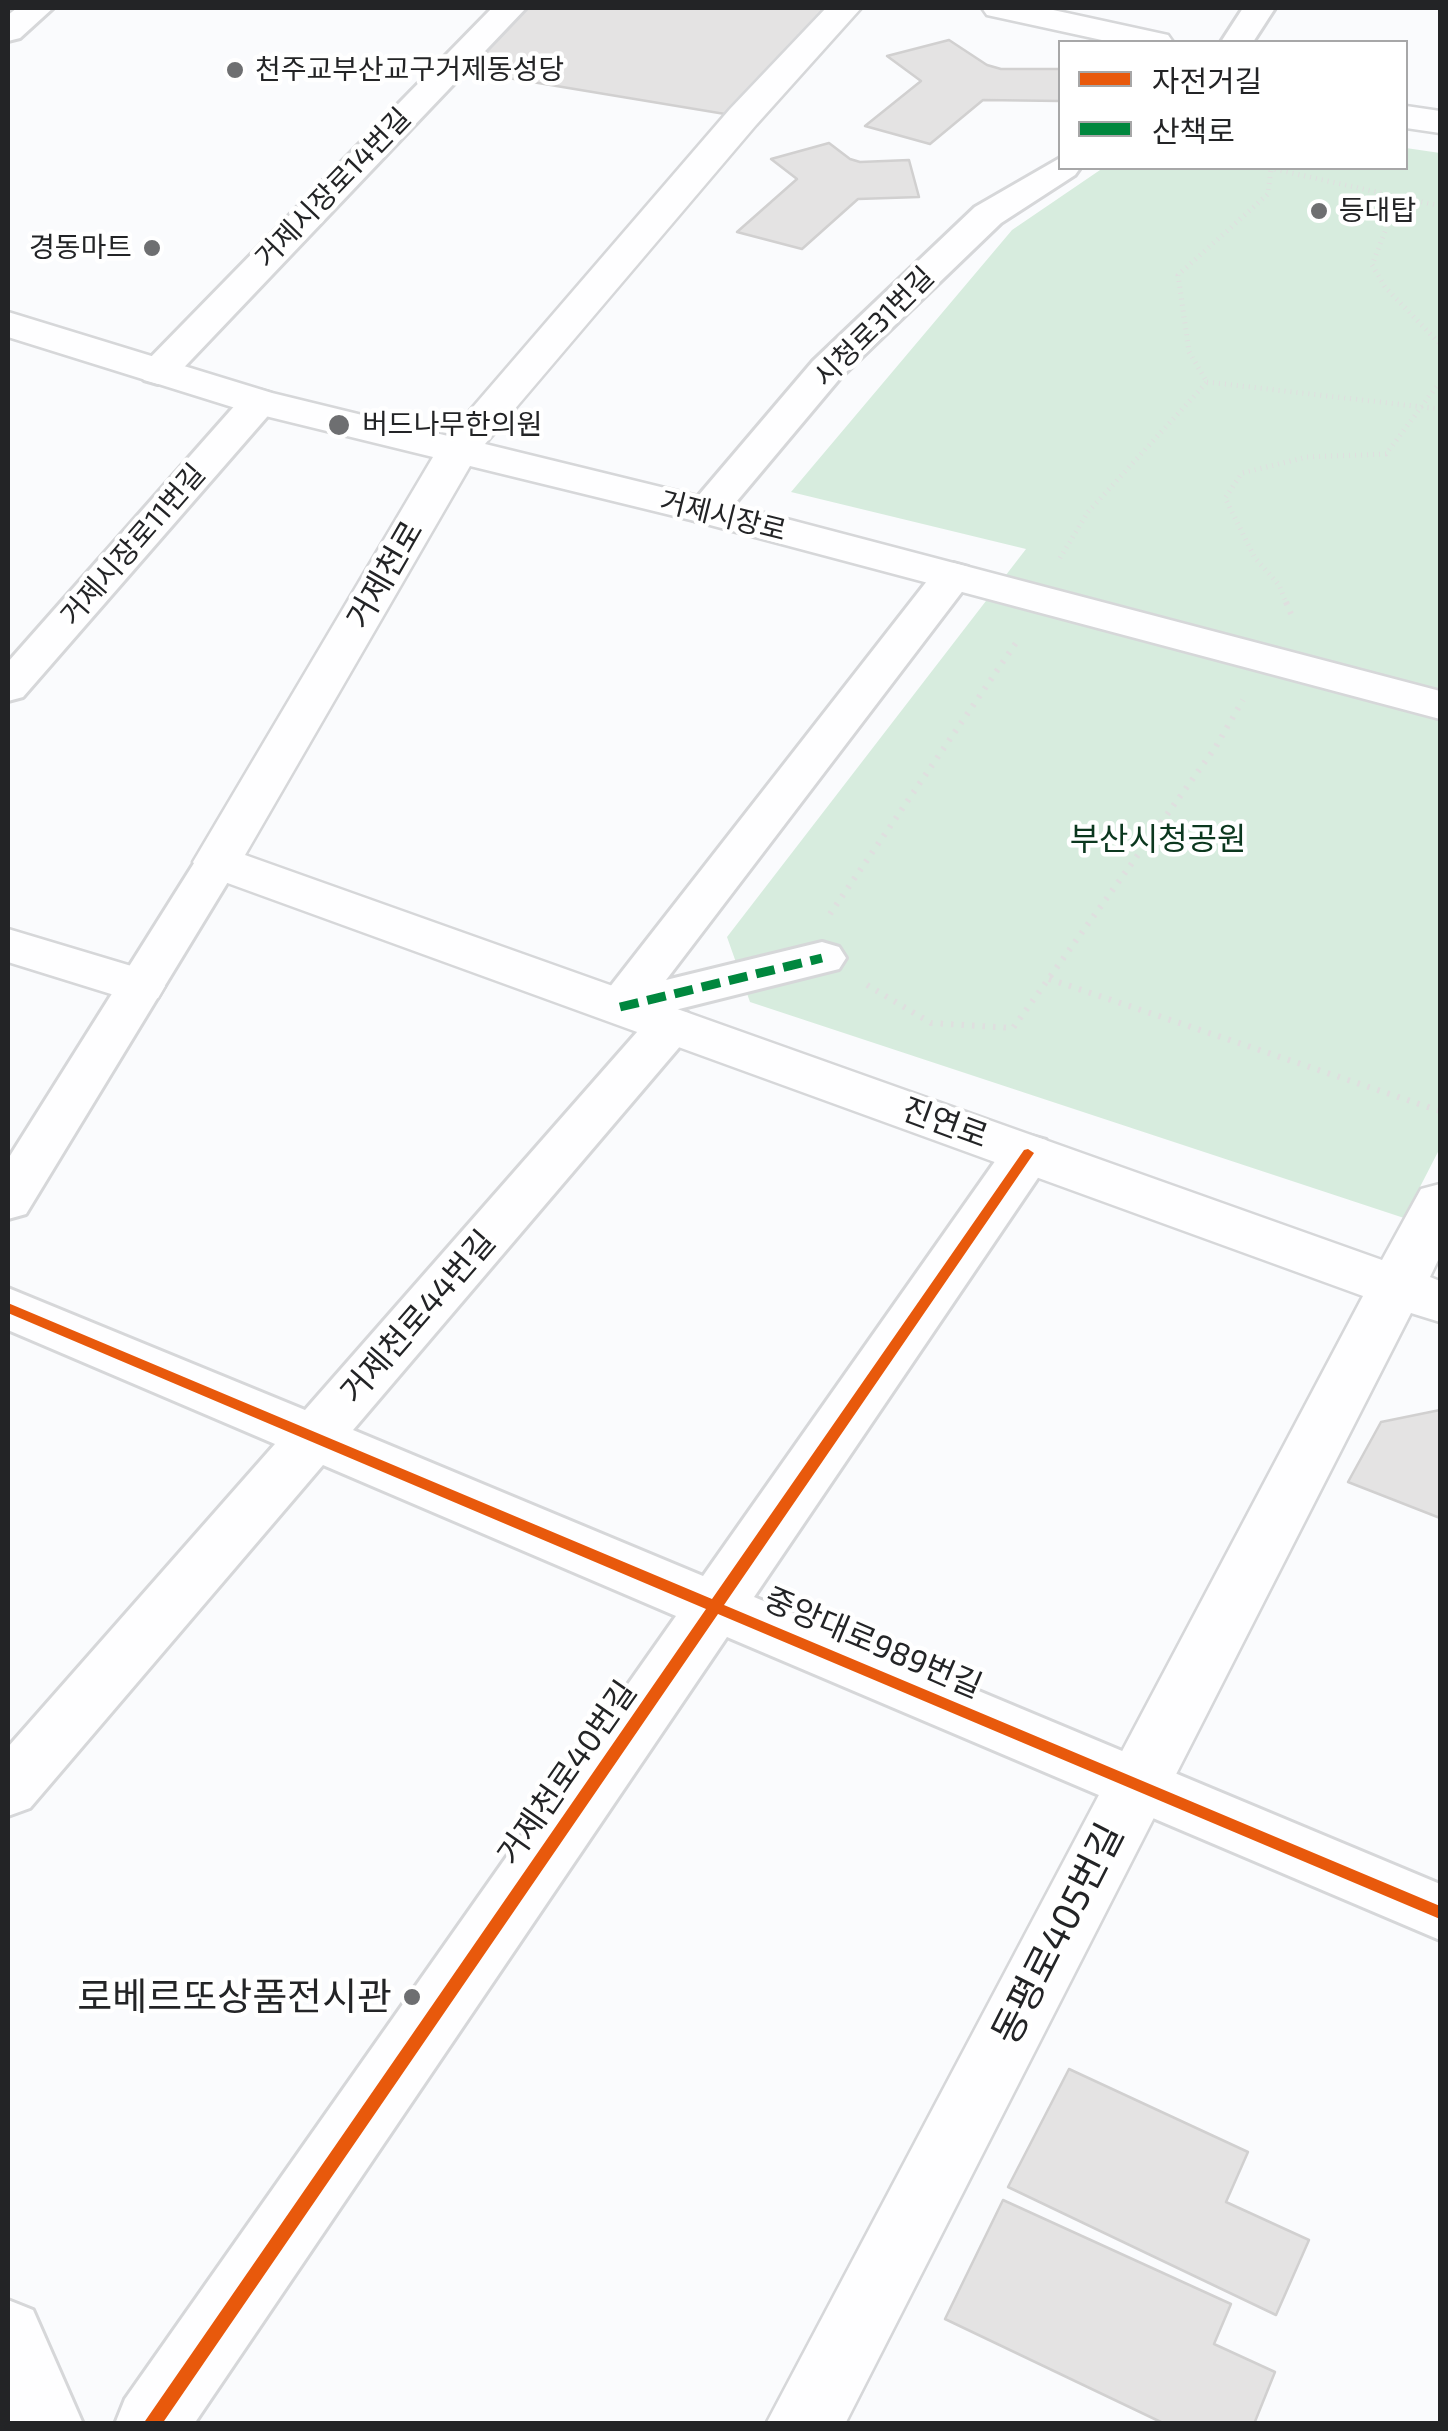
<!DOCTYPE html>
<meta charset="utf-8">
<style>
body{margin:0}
#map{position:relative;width:1448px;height:2431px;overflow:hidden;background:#fafbfd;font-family:"Exo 2","Noto Sans KR",sans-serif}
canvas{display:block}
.frame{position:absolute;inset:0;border:10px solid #232426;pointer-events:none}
.legend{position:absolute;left:1058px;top:40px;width:350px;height:130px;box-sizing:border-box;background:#fff;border:2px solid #a7a7a8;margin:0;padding:12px 18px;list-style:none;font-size:30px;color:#232426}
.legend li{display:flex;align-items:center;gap:20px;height:50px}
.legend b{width:50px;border:2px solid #a7a7a8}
</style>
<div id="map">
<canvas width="1448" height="2431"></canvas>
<div class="frame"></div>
<ul class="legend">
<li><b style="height:12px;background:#e8590c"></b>자전거길</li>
<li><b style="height:12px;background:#00873e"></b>산책로</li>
</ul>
</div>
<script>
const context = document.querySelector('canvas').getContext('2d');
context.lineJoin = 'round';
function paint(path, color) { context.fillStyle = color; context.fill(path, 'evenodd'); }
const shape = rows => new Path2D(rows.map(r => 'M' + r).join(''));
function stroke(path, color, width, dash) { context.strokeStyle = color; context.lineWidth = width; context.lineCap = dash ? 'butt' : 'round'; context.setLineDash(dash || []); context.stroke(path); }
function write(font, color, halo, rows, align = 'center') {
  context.font = font + ' "Exo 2","Noto Sans KR",sans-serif'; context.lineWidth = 9; context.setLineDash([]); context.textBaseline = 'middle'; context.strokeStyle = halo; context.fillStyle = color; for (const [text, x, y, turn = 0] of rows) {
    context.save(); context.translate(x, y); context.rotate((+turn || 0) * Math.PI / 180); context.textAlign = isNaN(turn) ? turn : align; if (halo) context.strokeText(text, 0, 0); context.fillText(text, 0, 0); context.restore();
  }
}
const green = shape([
 [1406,148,1440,153,1440,1148,1404,1218,750,1002,727,937,1026,549,791,492,1012,230,1103,168,1406,168]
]);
const building = shape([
 [510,8,844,8,743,117,448,68,510,8],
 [949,40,987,65,1001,69,1060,69,1060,101,983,100,930,144,865,126,921,81,887,56,949,40],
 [829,143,850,159,860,162,909,160,919,197,858,199,802,249,737,232,797,179,771,159,829,143],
 [1440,1410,1440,1518,1348,1482,1381,1422,1440,1410],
 [1069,2069,1248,2152,1226,2202,1309,2240,1276,2315,1008,2187,1069,2069],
 [1003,2200,1231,2304,1214,2344,1275,2372,1254,2424,1165,2424,945,2319,1003,2200]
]);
const pathFar1 = shape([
 [1269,168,1440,206],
 [1398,198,1372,265,1385,287,1440,344],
 [1207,382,1440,409],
 [1060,558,1088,512,1207,382,1189,352,1178,275,1268,194,1271,169],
 [1287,605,1279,585,1255,558,1225,498,1242,473,1307,457,1386,454,1440,382]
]);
const path = shape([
 [1286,602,1291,614,1288,620],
 [830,914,1018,640],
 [1049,979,1440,1111],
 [867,985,931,1023,1013,1028,1215,748,1243,700]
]);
const street = shape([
 [17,8,53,8,20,38,8,41,8,15,17,8],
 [492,8,526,8,172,380,158,384,144,380,139,372,144,364,492,8],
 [1243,8,1275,8,1253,42,1221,42,1243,8],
 [1060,158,1060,168,1080,168,1075,175,1001,223,841,377,721,520,707,523,693,520,687,511,693,502,813,361,975,207,1060,158],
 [259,390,273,394,278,402,273,410,23,697,8,701,8,662,245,394,259,390],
 [953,563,968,567,974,576,666,980,822,942,839,947,846,958,839,969,675,1010,688,1013,696,1025,688,1037,353,1430,703,1576,1010,1140,1028,1135,1046,1140,1054,1153,1046,1166,754,1597,1440,1884,1440,1940,727,1637,194,2424,115,2424,125,2399,676,1616,323,1465,30,1808,8,1816,8,1747,275,1444,8,1330,8,1288,305,1410,652,1015,620,1023,603,1018,595,1006,938,567,953,563],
 [217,847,233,852,240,862,26,1214,8,1219,8,1159,201,852,217,847],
 [8,2300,33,2310,83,2424,10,2424,8,2300]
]);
const secondary = shape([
 [826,8,861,8,756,125,485,444,722,502,1440,691,1440,719,695,521,470,466,245,855,1382,1260,1421,1189,1440,1184,1440,1256,1430,1277,1440,1281,1440,1322,1411,1313,845,2424,766,2424,1363,1296,200,873,193,862,433,457,245,411,8,337,8,312,272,393,448,436,730,109,826,8],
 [982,8,1044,8,1168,35,1173,42,1111,42,987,15,982,8],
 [1406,106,1440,111,1440,133,1406,128,1406,106],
 [8,929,158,974,165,986,158,998,140,1003,8,962,8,929]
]);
const quiet = shape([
 [620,1007,822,958]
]);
const cycleway = shape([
 [1028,1149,1034,1153,1032,1156,724,1605,1440,1906,1440,1919,718,1614,162,2424,143,2424,706,1609,8,1313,8,1303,712,1599,1024,1150,1028,1149]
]);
const markers = [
 [235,70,10,"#6e6f71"],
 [1319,211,10,"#6e6f71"],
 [152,248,10,"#6e6f71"],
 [339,425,12,"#6e6f71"],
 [412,1997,10,"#6e6f71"]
];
const farPoinames = [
 ["천주교부산교구거제동성당",255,70],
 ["등대탑",1339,211],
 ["경동마트",132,248,"right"],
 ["버드나무한의원",362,425]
];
const farStreetnames = [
 ["거제시장로14번길",333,188,-46],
 ["시청로31번길",874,327,-45],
 ["거제시장로",723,516,14],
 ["거제시장로11번길",133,545,-49]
];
const streetNames = [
 ["거제천로",385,575,-60],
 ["진연로",945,1123,20],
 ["거제천로44번길",418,1317,-49],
 ["중앙대로989번길",873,1643,23],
 ["거제천로40번길",567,1773,-55]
];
const parkNames = [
 ["부산시청공원",1158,839]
];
const nearStreetnames = [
 ["동평로405번길",1058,1934,-63]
];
const nearPoinames = [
 ["로베르또상품전시관",392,1997]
];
paint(green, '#d7ecde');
paint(building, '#e4e3e3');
stroke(building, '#d1d0d0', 2.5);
stroke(street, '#d6d7d9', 6);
stroke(secondary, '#d6d7d9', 5);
stroke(pathFar1, '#dfdfdf', 5, [1, 5]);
stroke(path, '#dfdfdf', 6, [2.5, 8]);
paint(street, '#fefeff');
paint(secondary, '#fefeff');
stroke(quiet, '#00873e', 9, [19, 9]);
paint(cycleway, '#e8590c');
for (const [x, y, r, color] of markers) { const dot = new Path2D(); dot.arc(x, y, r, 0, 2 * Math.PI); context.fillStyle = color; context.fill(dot); stroke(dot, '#fff', 4); }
write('28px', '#232426', '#fff', farPoinames, 'left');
write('28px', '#232426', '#fff', farStreetnames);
write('32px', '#232426', '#fff', streetNames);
write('32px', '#0b371e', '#fff', parkNames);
write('38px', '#232426', '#fff', nearStreetnames);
write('38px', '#232426', '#fff', nearPoinames, 'right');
</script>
